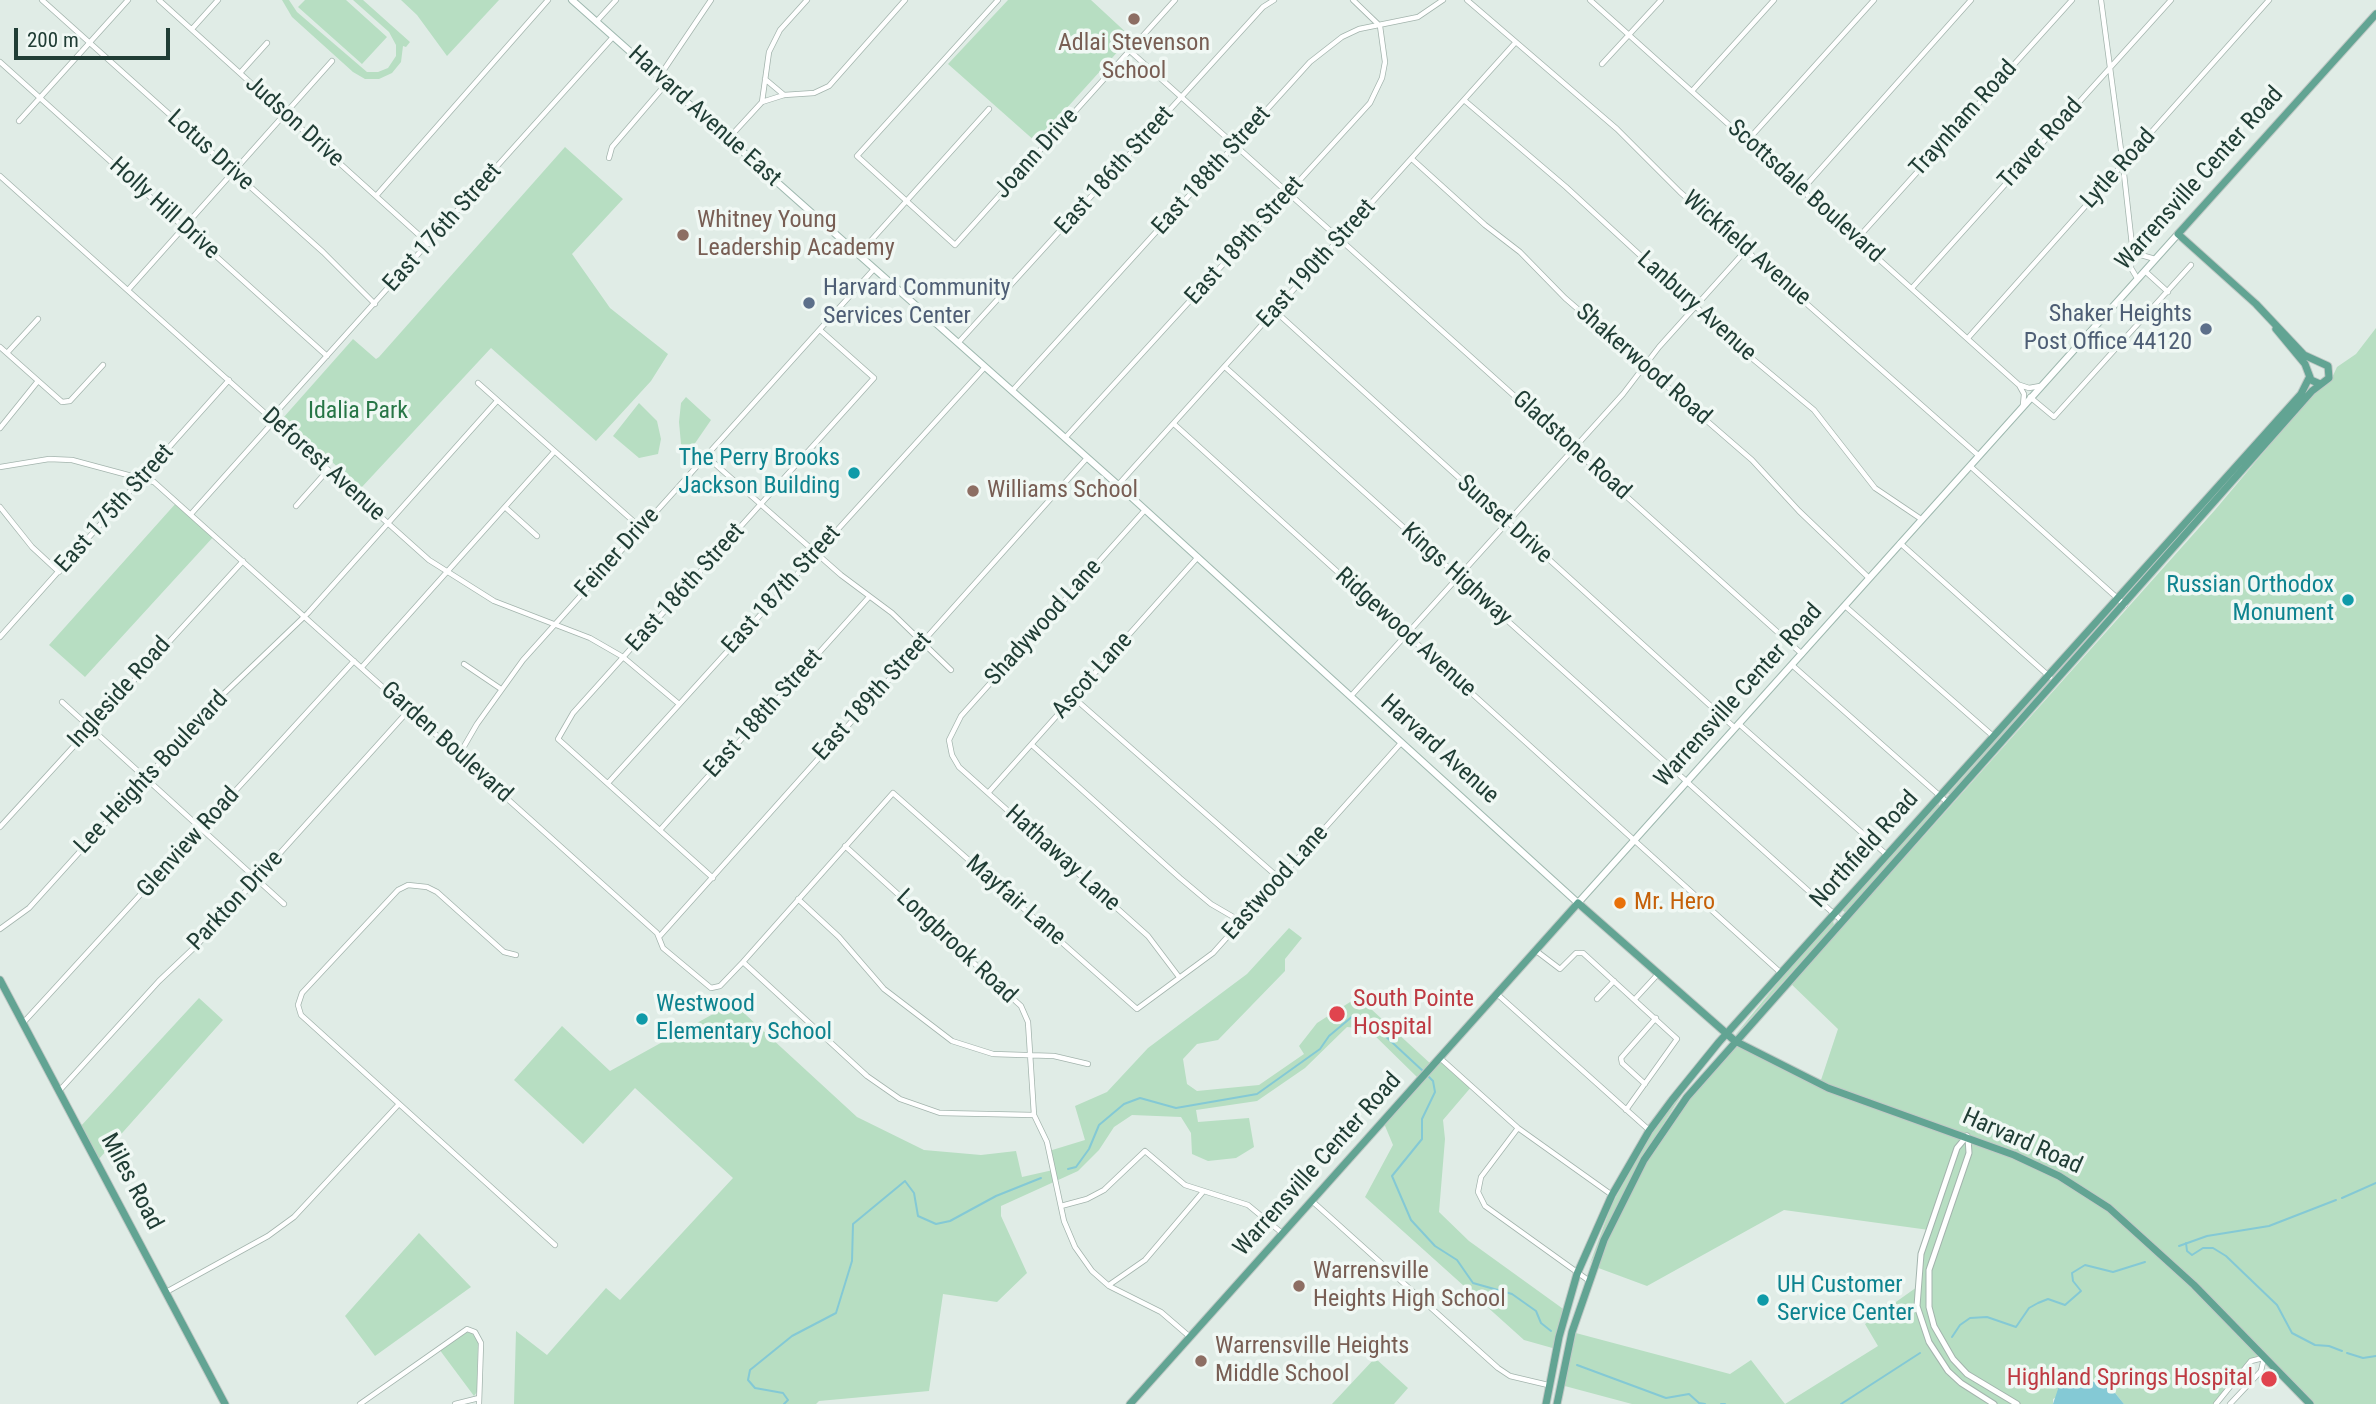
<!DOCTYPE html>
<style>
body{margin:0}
#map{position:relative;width:2376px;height:1404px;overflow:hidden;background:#e0ece6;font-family:"Roboto Condensed",sans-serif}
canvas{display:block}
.scale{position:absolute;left:14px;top:28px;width:156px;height:32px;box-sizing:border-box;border:4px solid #203d35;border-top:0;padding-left:9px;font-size:21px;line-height:24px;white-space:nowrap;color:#203d35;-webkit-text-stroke:5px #f0f8f4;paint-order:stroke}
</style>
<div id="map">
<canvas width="2376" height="1404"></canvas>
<div class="scale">200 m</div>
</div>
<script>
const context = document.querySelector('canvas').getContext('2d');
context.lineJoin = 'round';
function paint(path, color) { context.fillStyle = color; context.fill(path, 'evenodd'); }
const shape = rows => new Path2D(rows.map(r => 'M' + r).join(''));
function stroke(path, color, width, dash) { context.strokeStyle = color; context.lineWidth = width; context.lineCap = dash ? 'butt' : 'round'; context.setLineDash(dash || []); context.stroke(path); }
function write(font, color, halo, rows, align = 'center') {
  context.font = font + ' "Roboto Condensed",sans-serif'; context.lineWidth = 7; context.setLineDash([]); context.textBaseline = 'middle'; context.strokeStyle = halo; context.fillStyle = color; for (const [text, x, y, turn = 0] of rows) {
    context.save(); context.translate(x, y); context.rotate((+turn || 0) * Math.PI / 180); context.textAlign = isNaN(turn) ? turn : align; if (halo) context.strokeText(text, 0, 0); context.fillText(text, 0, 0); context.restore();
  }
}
const green = shape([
 [282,0,289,0,297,12,367,72,378,72,388,68,396,56,396,45,389,32,353,0,363,0,410,42,406,47,403,46,401,62,392,73,379,79,365,79,353,72,292,17],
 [305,0,346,0,387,37,362,64,298,7],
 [401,0,499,0,447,56,417,15],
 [1008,0,1091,0,1131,37,1036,142,948,64],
 [565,147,623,199,572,254,610,308,668,354,651,381,596,441,491,348,361,488,283,418,353,339,376,359,379,357],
 [2376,328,2376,1404,2309,1404,2264,1357,2251,1362,2216,1404,2124,1404,2111,1388,2090,1378,2053,1399,2053,1404,1632,1404,1561,1385,1572,1332,1730,1374,1751,1360,1785,1404,1878,1346,1865,1324,1917,1287,1929,1230,1784,1210,1647,1286,1593,1266,1660,1135,1735,1041,1820,1083,1838,1029,1788,981,1846,913,1842,910,1938,803,1940,807,1852,907,1856,912,2215,510,2315,391,2330,382,2337,367,2356,354],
 [686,397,711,420,689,452,681,444,679,422,681,403],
 [639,403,657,421,661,439,658,454,639,458,613,436],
 [177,502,215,535,85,677,49,645],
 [2046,682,2049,685,1952,794,1948,794],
 [1833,921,1834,925,1732,1039,1785,974],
 [1289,928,1302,938,1285,959,1285,971,1218,1040,1197,1044,1183,1059,1187,1084,1197,1091,1259,1085,1304,1054,1299,1046,1317,1023,1358,997,1432,1065,1440,1057,1472,1086,1443,1120,1445,1139,1439,1212,1469,1241,1566,1311,1556,1349,1524,1340,1365,1197,1393,1145,1383,1121,1419,1079,1368,1029,1347,1027,1305,1068,1257,1101,1196,1110,1198,1122,1249,1118,1254,1147,1236,1158,1208,1161,1192,1154,1191,1133,1181,1117,1132,1115,1114,1127,1099,1150,1078,1171,1001,1206,1001,1216,1027,1273,997,1302,943,1294,929,1391,819,1401,816,1404,514,1404,516,1331,547,1355,606,1288,620,1300,733,1178,635,1088,583,1144,514,1080,562,1026,610,1071,733,1003,857,1117,924,1150,981,1155,1016,1151,1022,1177,1053,1170,1049,1151,1085,1140,1075,1106,1107,1092,1148,1048,1247,974],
 [199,998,223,1020,98,1160,80,1127],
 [1720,1046,1683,1093,1640,1161,1589,1266,1611,1206,1647,1141,1668,1111],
 [419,1233,471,1287,375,1356,345,1316],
 [465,1332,472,1333,478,1342,477,1392,474,1396,439,1349],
 [1375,1358,1408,1388,1394,1404,1332,1404]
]);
const water = shape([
 [2075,1375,2111,1388,2124,1404,2053,1404,2061,1380]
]);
const stream = shape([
 [1428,1076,1433,1081,1435,1092,1422,1119,1422,1139,1392,1176,1411,1220,1435,1246,1457,1260,1473,1283,1512,1294,1536,1311,1541,1323,1551,1331],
 [1068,1169,1076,1167,1089,1149,1099,1125,1124,1104,1140,1098,1176,1108,1257,1094,1320,1049,1329,1036,1354,1015,1368,1020,1424,1072],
 [2342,1198,2376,1183],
 [2186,1243,2187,1251,2192,1255,2203,1248,2213,1248,2226,1256,2277,1305,2292,1333,2315,1345,2329,1346,2342,1351],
 [2179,1246,2207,1236,2269,1226,2336,1200],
 [1952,1337,1960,1325,1970,1318,1987,1317,2016,1327,2029,1308,2038,1303,2048,1299,2065,1305,2081,1291,2073,1281,2072,1273,2085,1265,2113,1272,2145,1262],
 [2347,1353,2363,1358,2376,1356],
 [1577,1365,1666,1398,1689,1394,1699,1403,1705,1404],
 [784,1404,788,1400,783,1393,755,1388,748,1380,750,1370,792,1336,836,1313,852,1261,853,1224,905,1181,914,1193,918,1216,936,1224,950,1221,996,1196,1041,1178],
 [1721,1404,1725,1404],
 [1841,1404,1920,1353]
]);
const minor = shape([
 [42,0,323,252,375,304],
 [159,0,429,244],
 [998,0,857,156,955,245,1175,0],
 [1467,0,1617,129,1680,192,1978,455],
 [1590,0,2019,385,2024,394,2023,405],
 [2101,0,2123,165,2132,245,2131,268,2137,278],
 [596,22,616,0],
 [192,29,218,0],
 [1130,51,1802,654],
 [0,62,327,356],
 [1602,64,1661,0],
 [240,73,267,43],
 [659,77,711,0],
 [765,79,784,95],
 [1692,91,1774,0],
 [1464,100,1566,187,1754,360,1814,410,1875,488,1921,519],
 [762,102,784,95,814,93,829,86,905,0],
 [19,121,128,0],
 [728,139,762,102,769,52,780,30,807,0],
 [1748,140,1874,0],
 [609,158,612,147,666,84],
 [1412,159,1485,225,1520,252,1565,298,1752,460,1799,511,1869,578],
 [0,176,429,560,494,601,590,638,623,657,679,704],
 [1802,190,1971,0],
 [376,196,548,0],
 [1857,239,2072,0],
 [2132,246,2141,255,2155,259],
 [858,255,989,109],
 [2145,271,2168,292],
 [1912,288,2171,0],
 [128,290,332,61],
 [1275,311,1735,728],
 [1968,338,2269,0],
 [958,343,1263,7,1274,0],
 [0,347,62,402,70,401,103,365],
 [7,353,38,319],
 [1225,367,1842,921],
 [478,383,641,528],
 [2020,385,2029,388,2040,386],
 [1012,391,1310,62,1342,37,1359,29,1418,17,1443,0],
 [2030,397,2054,417,2191,265],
 [271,418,613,37],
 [1174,424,1781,973],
 [0,428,38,381],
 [1065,438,1370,103,1382,78,1385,62,1380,26,1353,0],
 [706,456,841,575,892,613,951,670],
 [1970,466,2125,605],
 [0,467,49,459,72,460,154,482,657,933,663,948,711,988,720,986,743,962,893,793,1137,1009,1213,953,1401,743],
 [1118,485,1515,43],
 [296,506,328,470],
 [0,507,32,547,59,572],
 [506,508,537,536],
 [1145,510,961,716,949,740,952,755,959,767,1148,936,1179,977],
 [191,514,274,421],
 [1900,543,2050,677],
 [1845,606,1993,736],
 [0,637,229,380],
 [464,664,501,689],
 [1792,665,1948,803],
 [362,667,554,452],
 [1351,696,1623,394,1659,347,1747,249],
 [1074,698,1280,879],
 [62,702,284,904],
 [1739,724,1887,855],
 [1032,745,1180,878,1211,904,1242,922],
 [459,755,477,724,523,660,874,269],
 [608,783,985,367],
 [988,793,1198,557],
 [0,827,243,561],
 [660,830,869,597],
 [845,846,1021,1006,1028,1022,1034,1115,1047,1142,1064,1221,1075,1247,1092,1271,1109,1286,1161,1312,1190,1337],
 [713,878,558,739,573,713,874,378,820,330],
 [798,899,839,937,884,989,952,1041,993,1054,1054,1056,1088,1064],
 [0,929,29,908,212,705,308,613,497,401],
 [659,937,1087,458],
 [1535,950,1560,969,1576,953,1583,953,1677,1039,1626,1110],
 [516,955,504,952,437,892,427,887,408,885,398,890,302,993,298,1005,301,1015,555,1245],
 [743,962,867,1076,900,1099,940,1113,1034,1115],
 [1497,994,1649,1130],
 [1597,999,1614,981],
 [1635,999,1658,974],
 [23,1023,354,661],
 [1440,1058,1518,1128,1612,1195],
 [1645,1084,1622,1063,1621,1058,1656,1018],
 [60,1090,159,981,198,944,409,710],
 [1518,1128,1481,1177,1478,1192,1485,1206,1588,1280],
 [1312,1201,1498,1368,1510,1376,1548,1385],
 [1061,1206,1087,1199,1104,1190,1145,1151,1185,1185,1248,1205,1282,1233],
 [1109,1285,1145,1260,1202,1193],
 [168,1291,268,1236,294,1217,399,1104],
 [360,1404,467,1329,475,1332,481,1343,479,1404],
 [455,1404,479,1398],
 [2216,1404,2251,1361,2263,1358],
 [2230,1404,2261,1371,2264,1358]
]);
const tertiary = shape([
 [1967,1136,1957,1148,1921,1254,1917,1306,1929,1342,1948,1371,1961,1383,1994,1404],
 [1968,1138,1969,1153,1929,1270,1929,1307,1934,1326,1953,1359,1967,1374,2017,1404]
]);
const secondary = shape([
 [572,0,1118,485,1578,903,2178,234]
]);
const primary = shape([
 [2276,329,2305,364,2311,380,2320,384],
 [0,980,225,1404],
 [1130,1404,1578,903,1735,1041,1828,1088,2014,1155,2059,1176,2109,1208,2194,1285,2310,1404],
 [1546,1404,1559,1337,1577,1274,1612,1195,1649,1131,1672,1100,1719,1042,2301,394,2309,378],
 [1557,1404,1572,1332,1604,1240,1644,1160,1687,1097,2312,391,2329,378,2328,366,2304,355,2256,304,2178,234,2376,14]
]);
const markers = [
 [1134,19,7,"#8d6e63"],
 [683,235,7,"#8d6e63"],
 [809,303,7,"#5c6f8a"],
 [2206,329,7,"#5c6f8a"],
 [854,473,7,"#0f9aa8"],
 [973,491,7,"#8d6e63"],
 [2348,600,7,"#0f9aa8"],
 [1620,903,7,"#e8710a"],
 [1337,1014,9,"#e0444e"],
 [642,1019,7,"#0f9aa8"],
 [1299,1286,7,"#8d6e63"],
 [1763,1300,7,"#0f9aa8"],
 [1201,1361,7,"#8d6e63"],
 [2269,1379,9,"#e0444e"]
];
const educationNames = [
 ["Adlai Stevenson",1134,44,"center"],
 ["School",1134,72,"center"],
 ["Whitney Young",697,221],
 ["Leadership Academy",697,249],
 ["Williams School",987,491],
 ["Warrensville",1313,1272],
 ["Heights High School",1313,1300],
 ["Warrensville Heights",1215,1347],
 ["Middle School",1215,1375]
];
const streetNames = [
 ["Harvard Avenue East",704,117,42],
 ["Traynham Road",1964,119,-48],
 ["Judson Drive",294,122,42],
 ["Traver Road",2041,144,-48],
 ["Lotus Drive",210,151,42],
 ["Joann Drive",1037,154,-48],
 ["Lytle Road",2119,169,-48],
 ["East 186th Street",1115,171,-48],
 ["East 188th Street",1212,171,-48],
 ["Warrensville Center Road",2200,179,-48],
 ["Scottsdale Boulevard",1805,192,42],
 ["Holly Hill Drive",164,209,42],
 ["East 176th Street",443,228,-48],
 ["East 189th Street",1245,241,-48],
 ["Wickfield Avenue",1746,249,41],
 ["East 190th Street",1317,264,-48],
 ["Lanbury Avenue",1696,307,42],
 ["Shakerwood Road",1643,365,41],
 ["Gladstone Road",1571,446,42],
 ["Deforest Avenue",323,465,42],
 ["East 175th Street",115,509,-48],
 ["Sunset Drive",1504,520,42],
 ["Feiner Drive",618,553,-48],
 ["Kings Highway",1456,575,42],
 ["East 186th Street",686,588,-48],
 ["East 187th Street",782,590,-48],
 ["Shadywood Lane",1044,623,-48],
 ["Ridgewood Avenue",1405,633,42],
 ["Ascot Lane",1093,676,-48],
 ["Ingleside Road",120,693,-48],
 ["Warrensville Center Road",1739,696,-48],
 ["East 189th Street",873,697,-48],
 ["East 188th Street",764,714,-48],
 ["Garden Boulevard",446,743,42],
 ["Harvard Avenue",1439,750,42],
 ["Lee Heights Boulevard",152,773,-47],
 ["Glenview Road",189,843,-48],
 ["Northfield Road",1865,850,-48],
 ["Hathaway Lane",1062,859,42],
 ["Eastwood Lane",1276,883,-48],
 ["Parkton Drive",236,901,-47],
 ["Mayfair Lane",1015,901,41],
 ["Longbrook Road",956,947,43],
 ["Harvard Road",2022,1142,24],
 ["Warrensville Center Road",1318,1165,-48],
 ["Miles Road",131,1182,62]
];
const serviceNames = [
 ["Harvard Community",823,289],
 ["Services Center",823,317],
 ["Shaker Heights",2192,315,"right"],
 ["Post Office 44120",2192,343,"right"]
];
const parkNames = [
 ["Idalia Park",358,412]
];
const cultureNames = [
 ["The Perry Brooks",840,459],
 ["Jackson Building",840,487],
 ["Russian Orthodox",2334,586],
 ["Monument",2334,614],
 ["Westwood",656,1005,"left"],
 ["Elementary School",656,1033,"left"],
 ["UH Customer",1777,1286,"left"],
 ["Service Center",1777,1314,"left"]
];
const foodNames = [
 ["Mr. Hero",1634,903]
];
const healthNames = [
 ["South Pointe",1353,1000],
 ["Hospital",1353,1028],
 ["Highland Springs Hospital",2253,1379,"right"]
];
paint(green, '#b7dec2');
paint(water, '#84c9d5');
stroke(stream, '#84c9d5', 2);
stroke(minor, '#a3b4ad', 6);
stroke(tertiary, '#a3b4ad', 7);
stroke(secondary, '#9eb8af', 8);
stroke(primary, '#c1c9c6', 9);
stroke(minor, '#fff', 4.5);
stroke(tertiary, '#fff', 5);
stroke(secondary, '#fff', 6);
stroke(primary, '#62a493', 7);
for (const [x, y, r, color] of markers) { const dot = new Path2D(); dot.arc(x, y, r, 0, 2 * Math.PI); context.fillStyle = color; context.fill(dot); stroke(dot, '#f0f8f4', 2.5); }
write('24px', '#785e54', '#f0f8f4', educationNames, 'left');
write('24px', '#203d35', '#f0f8f4', streetNames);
write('24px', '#4e5e75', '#f0f8f4', serviceNames, 'left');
write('24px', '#277646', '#f0f8f4', parkNames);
write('24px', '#0d838f', '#f0f8f4', cultureNames, 'right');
write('24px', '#c56008', '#f0f8f4', foodNames, 'left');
write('24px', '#be3a42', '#f0f8f4', healthNames, 'left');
</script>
